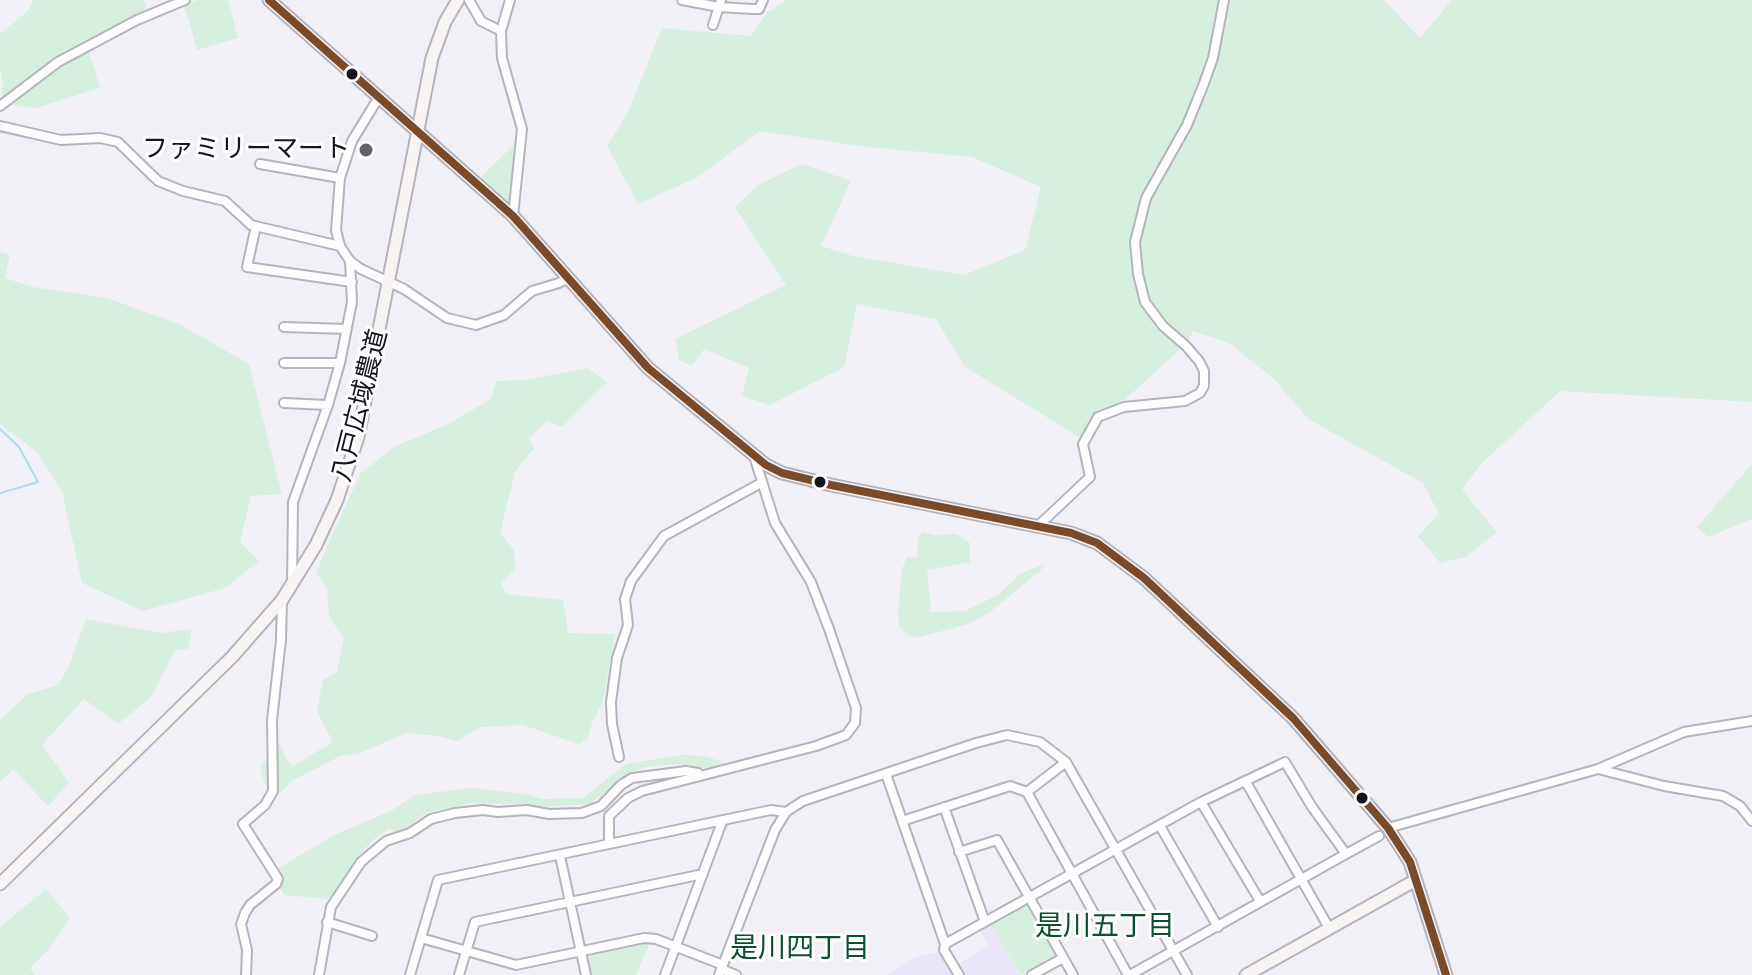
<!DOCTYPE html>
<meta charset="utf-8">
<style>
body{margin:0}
canvas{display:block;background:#f1f0f7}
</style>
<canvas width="1752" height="975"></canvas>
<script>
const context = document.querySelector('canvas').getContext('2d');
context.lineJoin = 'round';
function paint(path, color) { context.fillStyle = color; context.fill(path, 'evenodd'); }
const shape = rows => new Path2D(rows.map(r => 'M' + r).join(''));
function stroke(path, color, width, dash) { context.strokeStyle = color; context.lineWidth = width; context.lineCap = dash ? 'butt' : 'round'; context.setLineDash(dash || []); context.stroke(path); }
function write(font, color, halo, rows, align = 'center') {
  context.font = font + ' "Varela Round","Noto Sans JP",sans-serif'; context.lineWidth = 6; context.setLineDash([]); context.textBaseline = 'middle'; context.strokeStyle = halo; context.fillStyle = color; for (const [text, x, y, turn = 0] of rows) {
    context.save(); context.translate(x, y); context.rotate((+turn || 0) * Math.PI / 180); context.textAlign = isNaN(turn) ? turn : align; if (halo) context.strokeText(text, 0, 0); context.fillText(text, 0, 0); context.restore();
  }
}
const built = shape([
 [991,925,1020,975,963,975,957,965,988,945,980,932],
 [939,952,944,953,956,975,887,975,915,957]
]);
const green = shape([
 [33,0,145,0,146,9,87,45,100,88,36,108,0,104,3,83,0,69,0,34,29,10],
 [198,0,228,0,238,38,197,50,184,4],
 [787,0,1384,0,1420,38,1452,0,1752,0,1752,402,1560,391,1480,465,1462,490,1497,532,1466,557,1440,563,1418,536,1439,514,1423,483,1308,419,1274,379,1229,343,1193,331,1188,342,1082,439,964,366,936,319,857,304,844,367,770,405,742,396,749,368,704,349,692,366,679,360,675,339,786,285,735,207,758,185,802,164,851,181,821,246,853,256,964,275,1025,250,1041,187,972,157,859,146,760,131,696,178,638,204,607,146,627,114,662,28,750,36,768,12],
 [519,140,511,204,480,178],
 [0,252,10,255,5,278,33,287,107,298,179,324,249,364,282,494,251,496,240,542,259,561,225,588,143,611,82,583,62,492,37,452,0,424],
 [588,368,607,382,562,427,547,421,529,438,534,448,515,472,500,533,514,550,515,569,501,583,506,594,563,600,568,633,615,634,603,701,592,723,588,738,579,744,523,725,480,727,457,741,439,736,406,733,358,754,340,756,290,782,281,793,269,790,264,782,260,766,270,757,274,742,280,744,285,757,293,766,333,742,317,712,323,680,337,672,344,638,329,617,327,588,316,572,360,474,394,447,448,424,491,399,496,381,525,380],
 [1752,464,1752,519,1708,537,1697,527],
 [923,532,935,535,956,534,970,543,970,562,927,570,931,612,965,611,998,595,1020,574,1044,564,1041,570,990,612,968,624,917,638,907,635,899,626,898,611,902,569,907,557,917,557,918,536],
 [86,619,161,633,192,629,188,649,175,650,151,697,118,724,84,699,42,745,69,783,48,806,13,769,0,782,0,720,28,694,58,685,69,666],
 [682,755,703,756,721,761,717,766,706,768,678,764,651,766,630,772,590,804,543,807,531,804,472,803,425,813,409,826,396,831,388,829,373,840,361,853,346,877,328,899,284,895,280,889,283,876,279,868,334,835,391,811,415,795,472,788,531,795,541,799,583,798,626,764],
 [46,889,70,918,50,948,30,968,35,975,0,975,0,927],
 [1026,905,1030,905,1057,952,1056,958,1021,975,991,925],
 [644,941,650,942,636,975,590,975,586,957,588,952]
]);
const stream = shape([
 [0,429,19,447,38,482,0,493]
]);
const street = shape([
 [469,0,481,21,501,31],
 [510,0,501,31,502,58,522,129,513,216],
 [682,0,719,7,752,9,759,9,763,0],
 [713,25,721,0],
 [0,106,58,62,137,20,185,0],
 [0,126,61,140,100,138,118,142,158,181,183,191,225,201,251,225,340,246],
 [260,164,340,178],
 [256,226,247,267,352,282],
 [350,261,361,269,404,289,447,318,476,325,504,315,532,291,559,283,568,278],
 [284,327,346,329],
 [284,363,340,363],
 [284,403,328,405],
 [1038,526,1090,477,1083,444,1098,417,1124,407,1185,401,1200,393,1204,386,1204,371,1199,361,1186,346,1163,326,1145,302,1138,274,1135,242,1146,198,1187,125,1203,86,1213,58,1224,0],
 [292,583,293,502,328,405,340,363,352,302,350,261,340,246,336,230,340,178,352,141,379,97],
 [619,757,612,724,611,702,617,658,628,625,625,599,631,581,664,536,761,483],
 [1598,769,1664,786,1723,796,1740,806,1752,821],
 [886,774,945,944,944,950,959,975],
 [1246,782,1329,928],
 [1027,792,1066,762],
 [1201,802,1260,901],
 [944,807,985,922],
 [902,821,1010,786,1027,792,1128,975],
 [1160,826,1218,927],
 [1388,828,1598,769,1684,732,1752,721],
 [609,844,609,816,628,798,642,791,816,746,846,735,855,723,856,708,829,629,811,582,775,523,754,456],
 [959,852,997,840,1073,975],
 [560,856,586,975],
 [327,922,372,936],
 [421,938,516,965,644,938,656,939,723,965],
 [945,944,1201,802,1285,762,1312,807,1346,854,1379,836],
 [721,969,736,975],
 [246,975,247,950,241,924,245,913,250,905,276,884,278,879,243,824,265,805,273,791,272,720,281,640,282,600],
 [319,975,331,907,361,862,386,841,410,833,431,819,455,813,483,810,498,812,527,810,549,814,582,813,601,806,621,785,632,778,686,771,698,773,700,776],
 [410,975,438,880,771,810,786,812],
 [459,975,475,922,703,874],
 [665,975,722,822],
 [719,975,775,830,786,812,803,801,976,743,1007,735,1040,742,1066,762,1187,975],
 [1032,975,1063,958],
 [1130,975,1346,854]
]);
const secondary = shape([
 [269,0,513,216,648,368,766,465,782,473,831,485,1071,533,1097,543,1144,578,1293,718,1388,828,1410,862,1446,975],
 [0,884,232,657,282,600,316,545,337,500,358,437,432,58,445,22,458,0],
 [1246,975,1416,880]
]);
const bus1 = shape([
 [269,0,513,216,648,368,766,465,782,473,831,485,1071,533,1097,543,1144,578,1293,718,1388,828,1410,862,1446,975]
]);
const markers = [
 [352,74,7,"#16141e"],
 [366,150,8,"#63616a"],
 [820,482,7,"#16141e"],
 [1362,798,7,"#16141e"]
];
const poiNames = [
 ["ファミリーマート",350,150]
];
const streetNames = [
 ["八戸広域農道",361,406,-76]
];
const neighbourhoodNames = [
 ["是川五丁目",1105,928],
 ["是川四丁目",800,950]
];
paint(built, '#e9e6fa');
paint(green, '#d6efdf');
stroke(stream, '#aedeec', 2);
stroke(street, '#b5b4bc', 12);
stroke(secondary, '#b5b4bc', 15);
stroke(street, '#fdfdfe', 8);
stroke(secondary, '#f8f4f4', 11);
stroke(bus1, '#7a4b2a', 8);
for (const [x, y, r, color] of markers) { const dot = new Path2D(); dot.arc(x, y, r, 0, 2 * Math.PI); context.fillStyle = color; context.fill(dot); stroke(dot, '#fdfdfd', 3); }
write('26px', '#16141e', '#fdfdfd', poiNames, 'right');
write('26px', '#16141e', '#fdfdfd', streetNames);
write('28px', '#0d4f33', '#fdfdfd', neighbourhoodNames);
</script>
